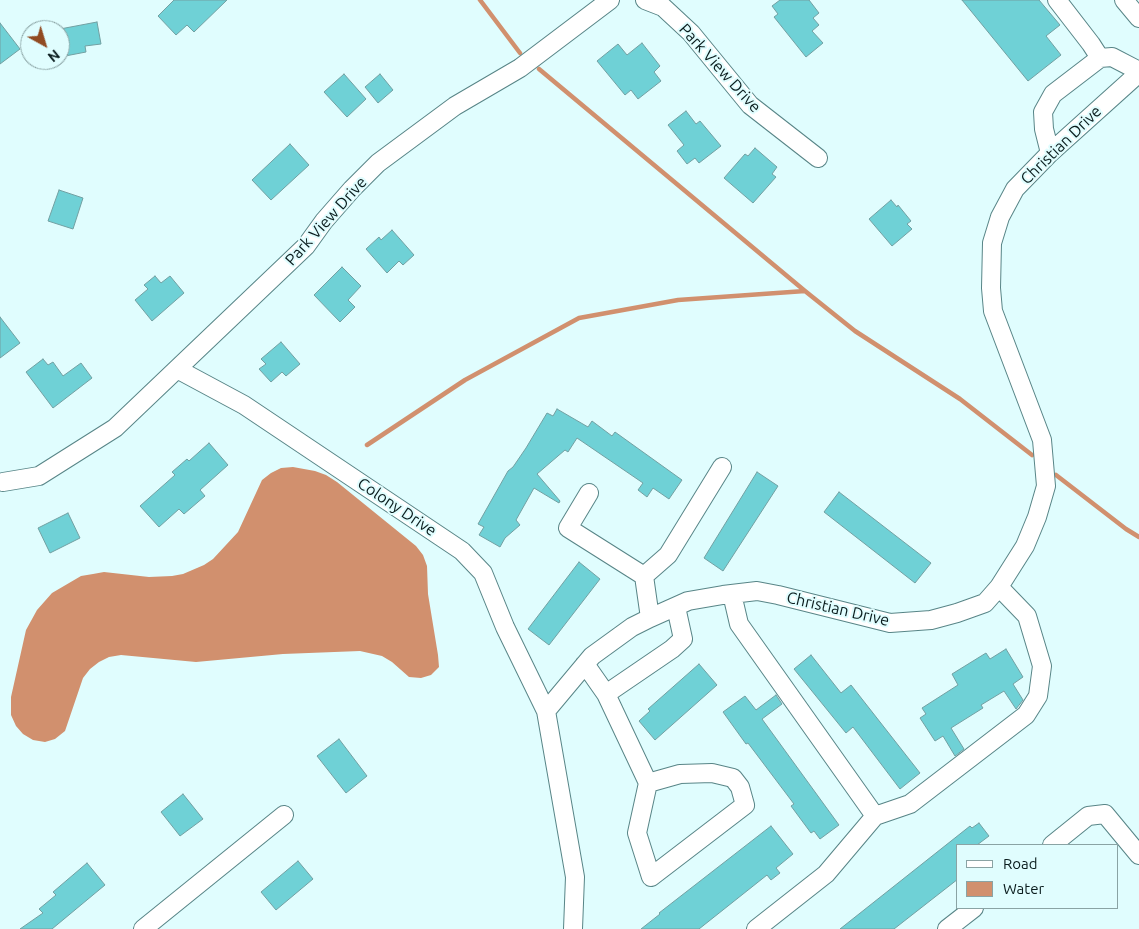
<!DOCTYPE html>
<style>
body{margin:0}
#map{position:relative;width:1139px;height:929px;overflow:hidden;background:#e0fdfe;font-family:Ubuntu,sans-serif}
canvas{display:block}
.legend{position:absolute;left:956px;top:844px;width:162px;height:65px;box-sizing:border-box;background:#e0fdfe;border:1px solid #8aa3a4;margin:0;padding:6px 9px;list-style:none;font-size:15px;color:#0a1c1d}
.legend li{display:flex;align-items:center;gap:10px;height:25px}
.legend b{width:25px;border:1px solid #8aa3a4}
.north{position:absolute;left:20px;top:20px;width:50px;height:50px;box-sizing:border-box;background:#e0fdfe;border:1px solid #8aa3a4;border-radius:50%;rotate:141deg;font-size:14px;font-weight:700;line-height:20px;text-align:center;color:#0a1c1d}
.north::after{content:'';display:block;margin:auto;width:18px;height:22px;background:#914b22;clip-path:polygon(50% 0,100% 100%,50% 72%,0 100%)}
</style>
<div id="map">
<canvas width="1139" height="929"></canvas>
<ul class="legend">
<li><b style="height:6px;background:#fff"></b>Road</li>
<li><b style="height:14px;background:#d1906e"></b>Water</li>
</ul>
<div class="north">N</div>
</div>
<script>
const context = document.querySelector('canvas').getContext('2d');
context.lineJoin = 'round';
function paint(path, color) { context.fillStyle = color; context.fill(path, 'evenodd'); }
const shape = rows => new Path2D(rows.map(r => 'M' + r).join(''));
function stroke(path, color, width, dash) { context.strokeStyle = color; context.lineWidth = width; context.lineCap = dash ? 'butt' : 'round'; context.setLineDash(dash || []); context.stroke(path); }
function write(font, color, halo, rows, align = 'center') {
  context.font = font + ' Ubuntu,sans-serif'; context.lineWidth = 4; context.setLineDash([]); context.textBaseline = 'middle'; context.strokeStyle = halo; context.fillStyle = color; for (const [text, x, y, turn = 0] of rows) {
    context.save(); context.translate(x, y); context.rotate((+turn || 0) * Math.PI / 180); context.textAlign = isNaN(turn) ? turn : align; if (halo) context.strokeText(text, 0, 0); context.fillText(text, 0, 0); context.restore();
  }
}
const water = shape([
 [293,467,315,471,326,475,337,482,416,546,423,555,427,566,428,594,438,655,439,667,431,675,421,678,409,677,392,662,382,656,360,651,283,654,196,662,121,655,109,657,99,662,90,669,83,678,65,731,55,739,45,742,33,740,23,734,16,726,11,715,11,697,26,630,37,610,52,593,81,576,93,574,104,572,149,577,172,576,183,574,204,565,213,559,238,532,262,480,271,473,281,468]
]);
const stream = shape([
 [480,0,520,53],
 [539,69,805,291,855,331,960,399,1032,455],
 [367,445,465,380,579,318,678,300,805,291],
 [1056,475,1126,529,1139,537]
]);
const building = shape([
 [174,0,227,0,194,32,187,25,176,35,158,16,174,0],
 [780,0,809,0,819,13,813,18,819,25,812,31,823,43,806,57,774,17,778,14,772,6,780,0],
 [962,0,1039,0,1060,25,1046,36,1061,55,1028,81,962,0],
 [97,22,101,44,85,46,86,52,60,57,60,29,97,22],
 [0,23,20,49,0,64,0,23],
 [642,43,660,66,654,72,661,81,638,99,631,90,625,95,597,61,618,44,627,55,642,43],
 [344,74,366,99,347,117,324,92,344,74],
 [380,74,393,90,378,103,365,87,380,74],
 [686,111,696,124,700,121,721,146,699,163,695,158,687,164,677,151,684,145,668,125,686,111],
 [290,144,309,165,271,200,252,180,290,144],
 [755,148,777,167,772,174,776,177,753,203,724,178,745,154,748,156,755,148],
 [59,190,83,198,73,229,48,221,59,190],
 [891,200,897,207,898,205,911,221,907,224,912,229,892,246,869,219,891,200],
 [392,230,414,255,403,265,399,261,387,273,366,249,379,237,381,240,392,230],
 [342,267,361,286,348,300,355,307,340,322,314,295,342,267],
 [155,276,161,283,170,276,184,293,152,321,135,300,148,289,144,285,155,276],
 [0,317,20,343,0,358,0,317],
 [281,342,300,364,286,376,282,372,271,382,259,369,266,364,261,359,281,342],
 [43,359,48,365,53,362,63,376,81,363,92,378,53,408,26,372,43,359],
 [557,409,588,427,592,421,612,436,615,432,682,480,669,499,653,488,647,497,638,490,643,483,577,438,568,452,565,450,537,474,560,501,559,503,534,488,516,520,520,525,505,538,500,547,479,535,484,527,478,524,508,471,513,467,526,448,547,413,553,416,557,409],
 [209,443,228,465,200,490,205,496,184,514,179,509,159,527,140,506,175,475,172,472,187,459,189,461,209,443],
 [757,472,778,486,723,571,704,558,757,472],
 [839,492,931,563,915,583,824,512,839,492],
 [68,513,80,538,50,553,38,528,68,513],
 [579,562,600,579,549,645,528,629,579,562],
 [1006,649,1023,677,1013,684,1023,700,1016,709,1004,691,981,705,983,708,951,728,964,749,955,756,943,736,935,741,920,718,926,714,922,708,958,685,952,674,986,653,990,659,1006,649],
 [811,655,841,693,851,685,920,773,900,789,853,727,846,733,794,669,811,655],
 [699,664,717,685,655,740,639,721,650,711,648,709,699,664],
 [776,695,782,704,762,719,839,825,820,839,814,831,811,833,791,806,794,804,748,743,746,744,723,712,745,696,756,710,776,695],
 [339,739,367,776,346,793,317,756,339,739],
 [183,794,203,819,180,836,161,812,183,794],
 [979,823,989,836,977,845,958,845,958,879,894,929,840,929,970,826,972,828,979,823],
 [771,826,793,854,776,868,780,873,771,880,767,875,699,929,641,929,660,914,659,913,771,826],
 [298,861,313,879,276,910,261,892,298,861],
 [87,863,105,885,52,929,20,929,43,913,39,909,56,895,53,892,87,863]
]);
const minor = shape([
 [645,0,663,7,691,33,750,105,818,158],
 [1057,0,1091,44,1100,58],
 [1124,0,1139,18],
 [1050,153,1044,129,1043,112,1053,94,1100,58,1112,57,1139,71],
 [177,369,244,405,462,551,483,573,505,627,546,711],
 [3,482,39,476,115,428,306,246,324,221,352,189,378,163,455,106,520,68,610,0],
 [589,493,568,528,644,576,650,618],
 [644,576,668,555,722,467],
 [732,594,739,624,875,816,826,874,756,929],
 [585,664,606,694,648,783,637,833,651,877,745,805,740,787,733,778,712,773,680,774,648,783],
 [606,694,672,649,683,639,676,607],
 [875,816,910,804,1026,715,1038,696,1042,666,1027,616,999,587],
 [1052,845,1088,816,1105,814,1139,855],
 [143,929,284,815],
 [573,929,575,877,546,711,592,656,632,627,650,618,688,601,723,595,757,591,778,595,890,623,931,620,957,613,985,603,999,587,1025,546,1037,517,1046,486,1042,440,993,311,991,288,992,243,1000,217,1015,189,1050,153,1139,73],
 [947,929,974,908]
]);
const streetNames = [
 ["Park View Drive",720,68,48],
 ["Christian Drive",1061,145,-44],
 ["Park View Drive",326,221,-48],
 ["Colony Drive",397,507,34],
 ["Christian Drive",838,609,13]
];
paint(water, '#d1906e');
stroke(stream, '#d1906e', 4.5);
paint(building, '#6fd1d6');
stroke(building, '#72a0a2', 1);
stroke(minor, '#588587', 20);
stroke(minor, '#fff', 18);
write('16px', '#0a1c1d', '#e0fdfe', streetNames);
</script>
